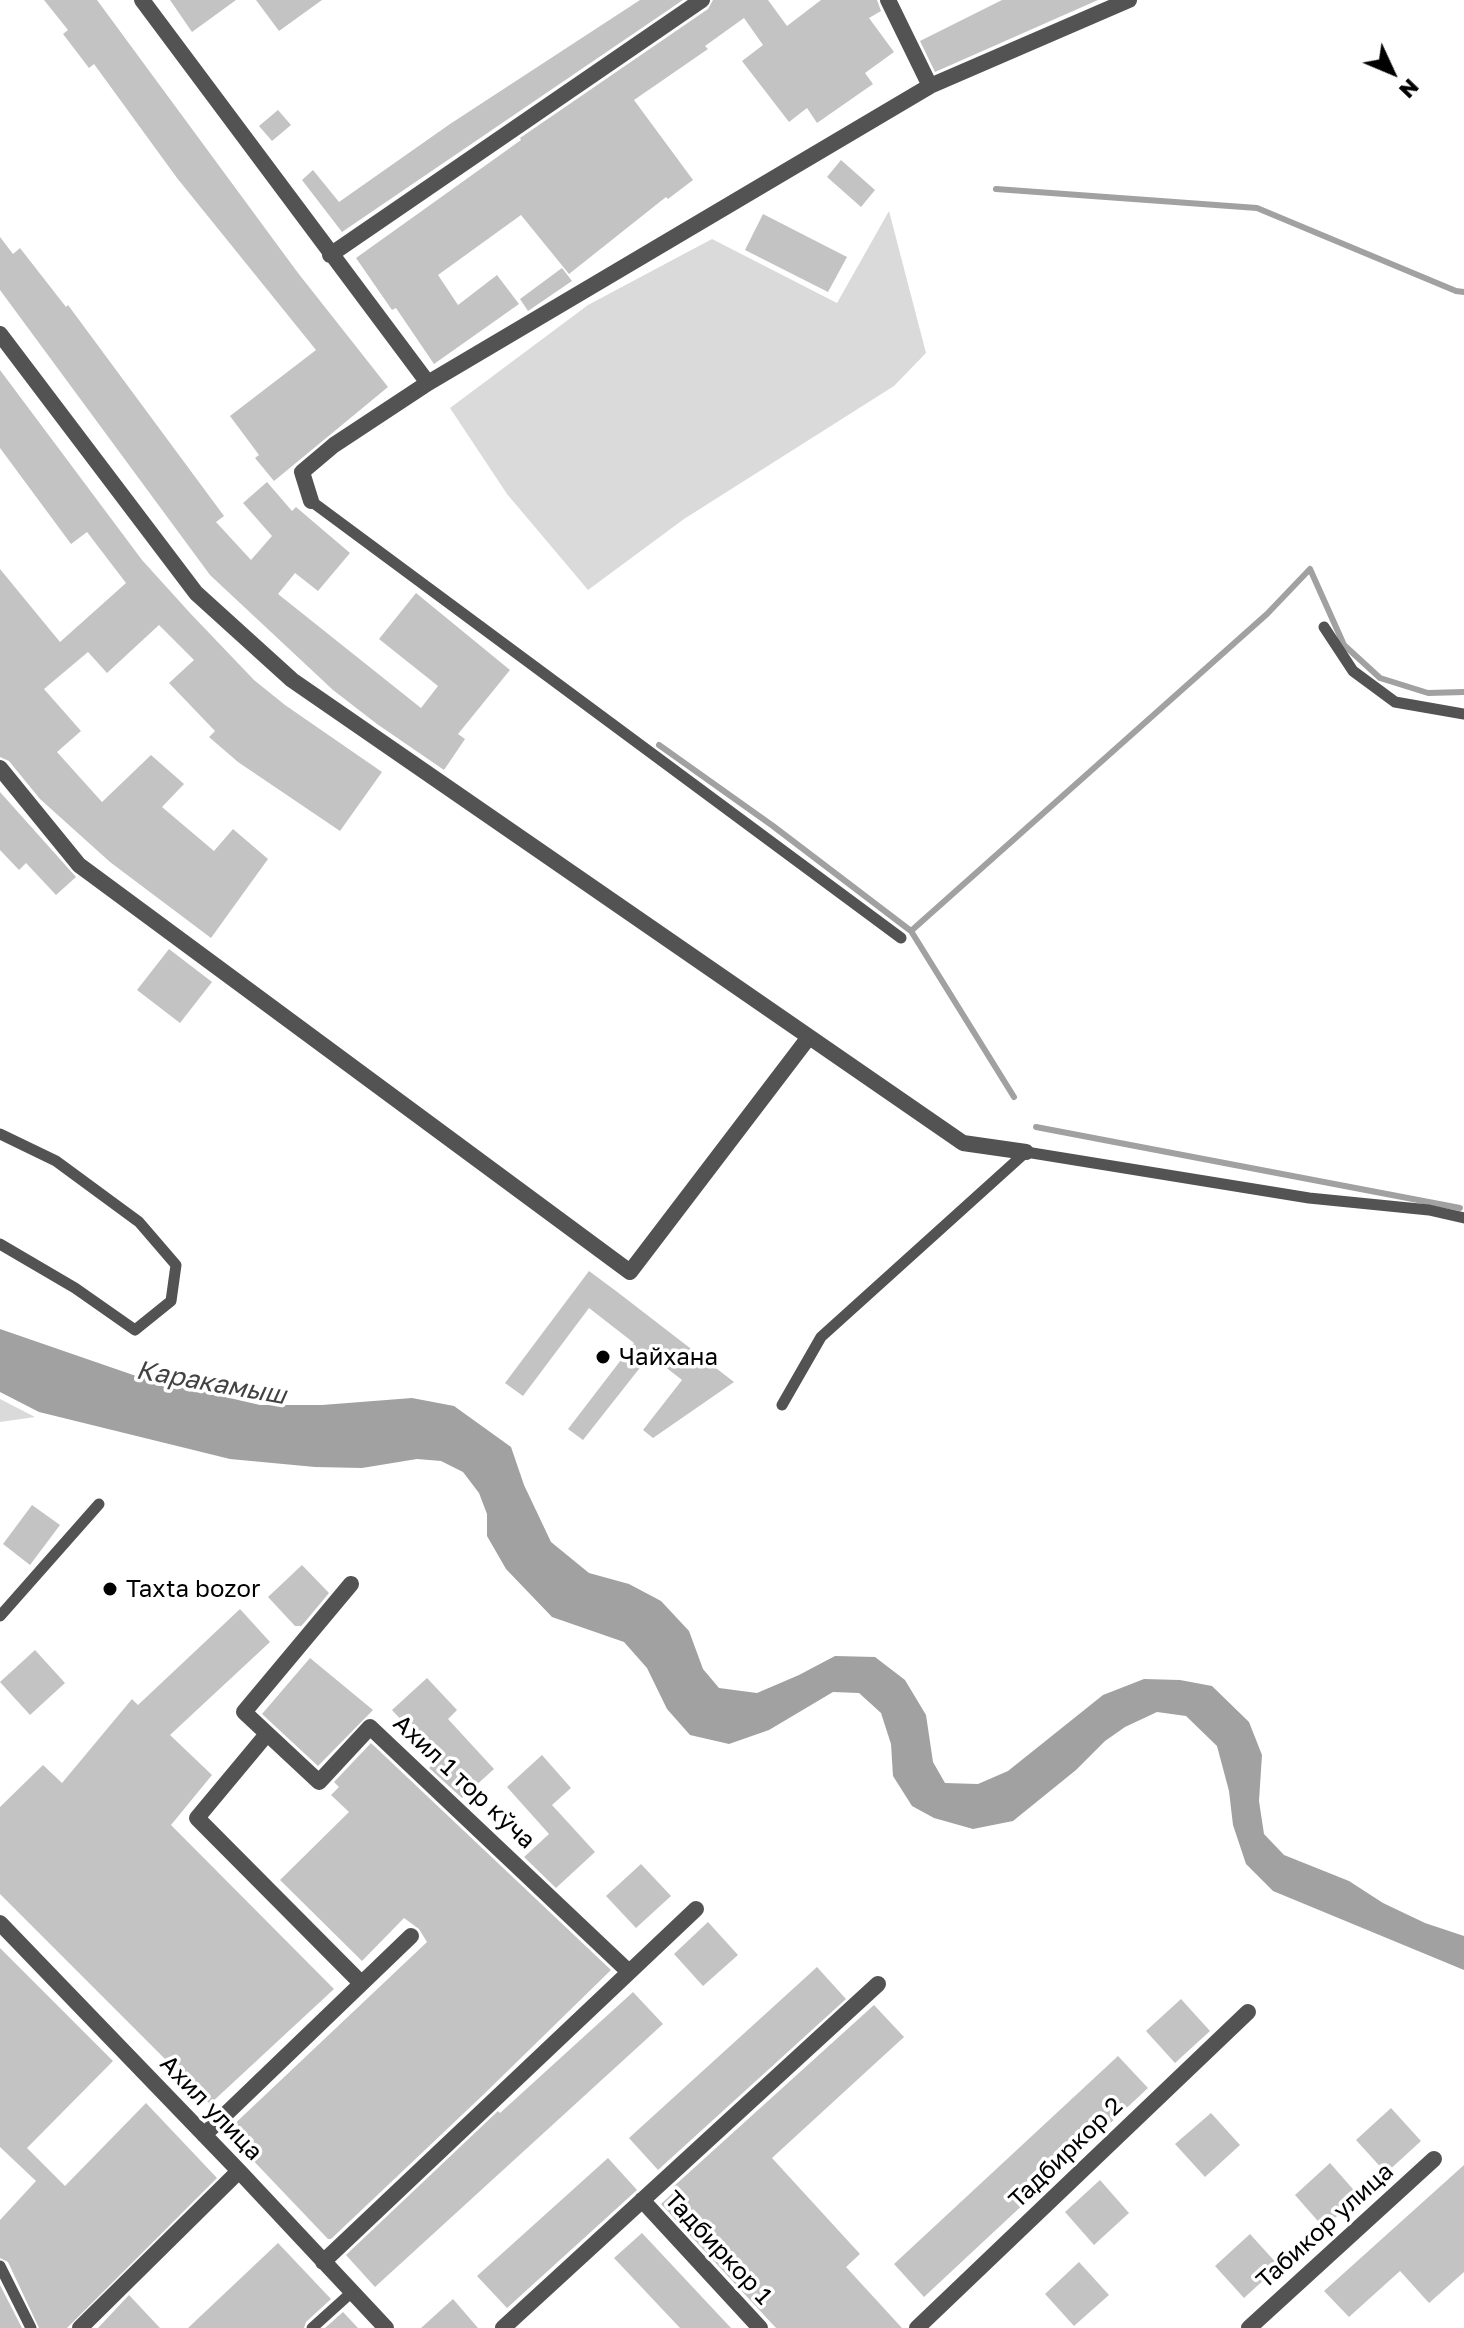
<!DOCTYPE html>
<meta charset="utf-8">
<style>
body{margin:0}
#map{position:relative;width:1464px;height:2328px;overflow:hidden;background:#fff;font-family:"Golos Text",sans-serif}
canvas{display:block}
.north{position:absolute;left:1352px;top:32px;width:80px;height:80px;-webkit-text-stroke:6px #fff;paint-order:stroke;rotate:134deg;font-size:22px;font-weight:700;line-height:32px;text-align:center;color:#000}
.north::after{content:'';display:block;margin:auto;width:28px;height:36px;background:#000;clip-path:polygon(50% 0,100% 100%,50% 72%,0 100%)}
</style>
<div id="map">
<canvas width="1464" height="2328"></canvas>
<div class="north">N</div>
</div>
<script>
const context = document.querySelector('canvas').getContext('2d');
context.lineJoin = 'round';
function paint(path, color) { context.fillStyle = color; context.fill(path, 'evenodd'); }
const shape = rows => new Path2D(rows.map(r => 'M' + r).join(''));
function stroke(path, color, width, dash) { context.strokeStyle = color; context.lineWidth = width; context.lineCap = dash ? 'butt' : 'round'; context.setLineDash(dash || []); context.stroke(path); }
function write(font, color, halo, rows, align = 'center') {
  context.font = font + ' "Golos Text",sans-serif'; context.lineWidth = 7; context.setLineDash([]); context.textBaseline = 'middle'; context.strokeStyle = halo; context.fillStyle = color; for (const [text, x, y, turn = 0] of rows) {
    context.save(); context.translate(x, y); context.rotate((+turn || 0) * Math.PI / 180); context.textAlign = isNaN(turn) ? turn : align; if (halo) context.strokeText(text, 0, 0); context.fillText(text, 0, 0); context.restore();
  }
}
const green = shape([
 [889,211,926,353,894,386,684,519,588,590,507,494,450,408,588,305,712,239,837,303],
 [0,1399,35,1417,0,1422]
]);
const water = shape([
 [0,1329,139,1377,260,1405,322,1405,412,1398,454,1406,511,1447,524,1485,551,1542,589,1573,629,1584,661,1601,689,1631,703,1669,719,1688,757,1693,799,1675,835,1656,875,1657,905,1680,926,1715,933,1762,945,1783,978,1784,1008,1771,1103,1695,1144,1679,1180,1680,1212,1686,1249,1722,1262,1755,1259,1801,1264,1834,1284,1855,1349,1881,1383,1903,1425,1923,1464,1936,1464,1970,1273,1891,1246,1864,1233,1825,1229,1791,1217,1746,1186,1716,1157,1712,1125,1727,1105,1741,1076,1770,1013,1821,973,1829,934,1818,912,1806,893,1776,891,1744,881,1713,859,1693,833,1692,769,1730,729,1744,690,1735,667,1709,647,1668,624,1642,552,1617,506,1569,487,1536,487,1514,479,1493,463,1472,441,1461,417,1459,362,1468,315,1467,230,1459,39,1412,0,1392]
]);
const stream = shape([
 [996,189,1257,208,1456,291,1464,292],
 [659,745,773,826,911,931,1014,1097],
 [911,931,1267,614,1310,569,1344,645,1380,678,1428,693,1464,692],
 [1036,1127,1460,1208]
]);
const building = shape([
 [44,0,97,0,298,273,388,387,274,481,255,458,259,455,230,416,316,350,177,178,94,64,89,68,63,34,68,30],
 [170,0,236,0,192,32],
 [256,0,322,0,279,31],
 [640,0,683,0,342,232,302,180,313,170,339,202,450,124],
 [713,0,768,0,787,26,821,0,877,0,881,11,869,18,894,52,865,73,873,84,817,123,807,108,789,122,742,61,763,45,744,18,705,46,708,49,634,100,693,180,668,199,666,197,569,274,521,215,438,275,458,305,497,275,519,304,434,364,396,308,392,310,356,258,521,140,520,138,708,9],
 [1002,0,1098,0,935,72,920,41],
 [278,110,291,125,272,141,259,126],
 [841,160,875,190,861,207,827,177],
 [763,214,847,257,828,292,745,250],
 [0,237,13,254,20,248,66,307,68,305,224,516,216,522,251,560,272,536,243,503,267,482,292,511,296,507,350,553,318,591,295,573,278,594,421,708,438,686,379,639,416,593,510,670,458,734,465,739,444,770,377,724,333,690,210,575,0,290],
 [562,268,572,281,528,311,520,299],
 [0,370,142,560,190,613,254,680,285,705,382,772,340,831,238,762,209,737,215,731,169,683,194,660,159,625,107,673,88,652,44,689,81,731,57,752,102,802,151,755,184,784,162,807,214,851,233,829,268,859,211,938,110,862,40,799,9,761,0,757,0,569,60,642,126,583,87,532,71,544,0,448],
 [0,792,76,877,56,895,26,863,19,870,0,850],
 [169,949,212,982,180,1023,137,990],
 [589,1271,616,1291,734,1382,653,1438,643,1430,682,1380,650,1355,583,1440,568,1429,634,1343,589,1308,523,1396,505,1383],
 [32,1505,60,1525,30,1565,3,1544],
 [302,1565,329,1593,304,1623,301,1626,295,1626,268,1597],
 [240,1609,270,1642,170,1735,212,1775,171,1825,334,1989,210,2104,0,1894,0,1807,43,1765,62,1783,132,1699,138,1705],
 [35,1650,65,1683,30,1715,0,1682],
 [310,1658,373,1710,318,1766,262,1714],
 [427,1678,457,1710,448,1719,494,1769,462,1798,429,1768,438,1760,392,1710],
 [371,1743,611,1970,483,2095,331,2239,328,2239,226,2132,427,1942,419,1929,404,1918,362,1961,280,1880,349,1812,331,1795,339,1787,334,1782],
 [542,1755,571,1788,552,1805,595,1852,556,1888,524,1857,549,1834,507,1787],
 [641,1864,671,1896,636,1928,606,1896],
 [708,1922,738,1955,703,1986,674,1954],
 [0,1948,113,2061,27,2148,65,2186,146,2103,217,2178,67,2328,39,2328,8,2262,0,2258,0,2220,36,2181,0,2147],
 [817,1967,846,1999,658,2170,629,2138],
 [633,1992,663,2024,375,2287,346,2255,498,2111,500,2113],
 [1181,1999,1210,2031,1175,2063,1146,2031],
 [874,2005,904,2037,772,2158,860,2254,846,2267,902,2328,776,2328,661,2204,676,2190,673,2187],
 [1118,2056,1148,2088,924,2297,894,2264],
 [1391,2108,1421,2141,1386,2173,1356,2140],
 [1211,2113,1240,2145,1205,2177,1175,2144],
 [608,2158,637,2190,507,2308,477,2276],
 [1330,2163,1359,2196,1324,2228,1295,2195],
 [1464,2165,1464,2272,1429,2303,1400,2271,1349,2317,1324,2291],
 [1100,2180,1129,2213,1094,2245,1065,2212],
 [642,2233,731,2328,680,2328,614,2258],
 [1250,2234,1279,2266,1244,2298,1215,2266],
 [278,2243,331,2299,306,2322,304,2328,188,2328],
 [1079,2262,1109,2295,1074,2326,1045,2294],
 [0,2285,22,2328,0,2328],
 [129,2295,160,2328,98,2328],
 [453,2299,478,2328,421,2328],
 [343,2312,358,2328,325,2328]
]);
const service = shape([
 [311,501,901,938],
 [1324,627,1353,671,1395,702,1464,714],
 [0,1134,56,1161,139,1222,176,1265,171,1301,135,1330,75,1288,0,1244],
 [782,1405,821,1337,1026,1152,1309,1198,1429,1210,1464,1218],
 [0,1616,99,1504],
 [0,2266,31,2328],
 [312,2328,352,2292]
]);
const minor = shape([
 [142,0,428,383],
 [888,0,930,86],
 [330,255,702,0],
 [0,334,196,593,292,680,963,1143,1026,1152],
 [311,501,302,472,334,445,428,383,930,86,1129,0],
 [0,768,79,865,630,1272,809,1037],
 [351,1584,244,1712,319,1782,370,1727,629,1972],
 [267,1734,197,1818,361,1983],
 [0,1923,239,2171,386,2328],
 [204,2135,411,1936],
 [642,2200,760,2328],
 [323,2262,696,1909],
 [80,2328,239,2171],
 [503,2328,878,1984],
 [917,2328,1248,2012],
 [1249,2328,1434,2159]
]);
const markers = [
 [603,1357,8,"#000"],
 [110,1589,8,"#000"]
];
const poiNames = [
 ["Чайхана",619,1357],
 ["Taxta bozor",126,1589]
];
const streetNames = [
 ["Ахил 1 тор кўча",464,1782,43],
 ["Ахил улица",211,2108,46],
 ["Тадбиркор 2",1066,2153,-44],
 ["Табикор улица",1325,2226,-42],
 ["Тадбиркор 1",718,2248,47]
];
const waterNames = [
 ["Каракамыш",211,1383,10]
];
paint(green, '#dadada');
paint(water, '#a1a1a1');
stroke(stream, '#a1a1a1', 6);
paint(building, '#c3c3c3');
stroke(service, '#535353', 11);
stroke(minor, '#535353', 16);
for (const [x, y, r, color] of markers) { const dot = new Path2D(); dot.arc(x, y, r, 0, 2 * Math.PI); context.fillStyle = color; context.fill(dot); stroke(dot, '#fff', 3); }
write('24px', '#000', '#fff', poiNames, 'left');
write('24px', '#000', '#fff', streetNames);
write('italic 26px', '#424242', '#fff', waterNames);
</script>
